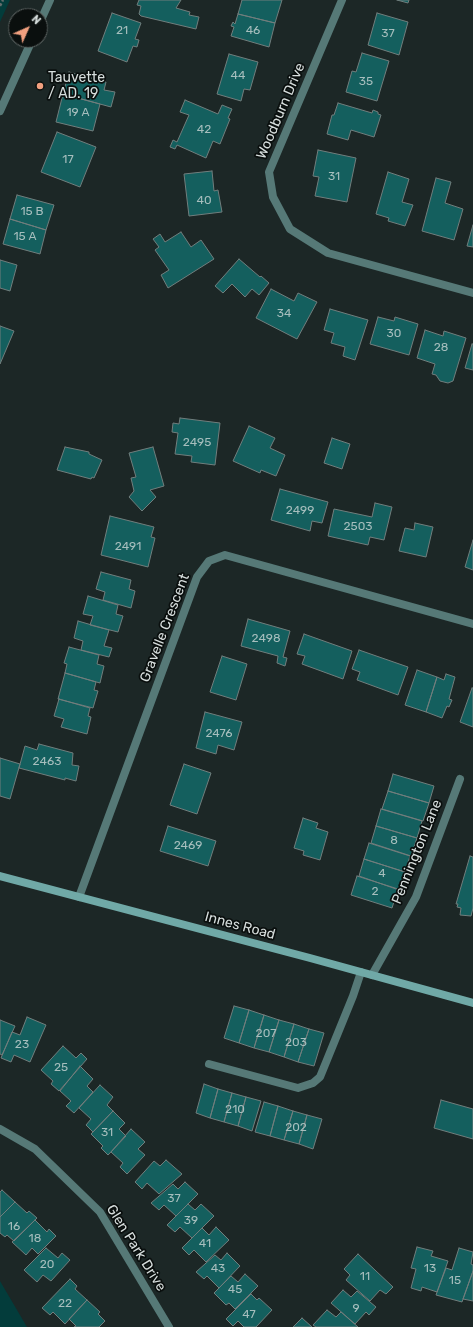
<!DOCTYPE html>
<style>
body{margin:0}
#map{position:relative;width:473px;height:1327px;overflow:hidden;background:#1c2726;font-family:Rubik,sans-serif}
canvas{display:block}
.north{position:absolute;left:8px;top:8px;width:40px;height:40px;box-sizing:border-box;background:#0a0f0e;border:1px solid #5c6261;border-radius:50%;rotate:45deg;font-size:11px;font-weight:700;line-height:16px;text-align:center;color:#d7dedd}
.north::after{content:'';display:block;margin:auto;width:14px;height:18px;background:#f2a07f;clip-path:polygon(50% 0,100% 100%,50% 72%,0 100%)}
</style>
<div id="map">
<canvas width="473" height="1327"></canvas>
<div class="north">N</div>
</div>
<script>
const context = document.querySelector('canvas').getContext('2d');
context.lineJoin = 'round';
function paint(path, color) { context.fillStyle = color; context.fill(path, 'evenodd'); }
const shape = rows => new Path2D(rows.map(r => 'M' + r).join(''));
function stroke(path, color, width, dash) { context.strokeStyle = color; context.lineWidth = width; context.lineCap = dash ? 'butt' : 'round'; context.setLineDash(dash || []); context.stroke(path); }
function write(font, color, halo, rows, align = 'center') {
  context.font = font + ' Rubik,sans-serif'; context.lineWidth = 3.5; context.setLineDash([]); context.textBaseline = 'middle'; context.strokeStyle = halo; context.fillStyle = color; for (const [text, x, y, turn = 0] of rows) {
    context.save(); context.translate(x, y); context.rotate((+turn || 0) * Math.PI / 180); context.textAlign = isNaN(turn) ? turn : align; if (halo) context.strokeText(text, 0, 0); context.fillText(text, 0, 0); context.restore();
  }
}
const green = shape([
 [0,0,10,0,0,22],
 [0,1281,27,1327,0,1327]
]);
const building = shape([
 [139,0,181,0,176,8,190,12,189,15,199,17,196,29,141,16,139,14,141,6,137,5,139,0],
 [242,0,282,0,275,23,238,14,242,0],
 [397,0,409,0,408,3,397,0],
 [112,13,141,23,135,39,139,40,137,47,133,46,127,62,98,51,112,13],
 [377,13,408,22,399,55,368,45,377,13],
 [238,14,275,23,269,47,231,36,234,27,231,26,233,22,235,24,238,14],
 [362,53,389,61,377,101,346,92,352,71,356,72,362,53],
 [229,54,258,62,250,90,244,89,241,101,217,94,229,54],
 [69,72,106,82,104,90,115,92,111,107,63,94,69,72],
 [63,94,100,104,93,131,56,122,63,94],
 [185,100,218,114,222,105,232,109,228,118,230,119,220,144,213,141,206,158,177,145,175,149,170,147,173,140,177,142,189,115,180,112,185,100],
 [338,103,372,113,373,110,378,112,378,114,381,115,374,137,351,130,348,140,327,134,332,115,334,115,338,103],
 [57,132,96,147,80,187,41,172,57,132],
 [318,150,356,158,347,202,315,196,319,177,313,176,318,150],
 [212,171,214,191,218,190,222,212,189,216,184,174,212,171],
 [388,172,409,179,402,202,413,205,405,226,388,221,389,218,376,214,388,172],
 [436,178,451,182,445,203,463,209,454,240,422,231,436,178],
 [17,195,54,205,46,230,10,219,17,195],
 [10,219,46,230,40,254,3,244,10,219],
 [473,225,473,247,467,246,473,225],
 [181,232,191,247,201,240,214,259,168,288,161,275,169,270,155,250,159,247,153,239,160,234,165,242,181,232],
 [239,259,260,277,261,276,269,283,259,295,252,289,245,297,232,284,223,293,215,286,239,259],
 [0,260,17,265,10,291,0,288,0,260],
 [271,289,294,301,298,293,317,302,297,339,256,318,271,289],
 [330,309,368,320,355,360,343,356,345,347,331,343,334,333,324,330,330,309],
 [378,317,394,321,395,317,418,324,409,355,370,344,378,317],
 [0,326,14,331,0,364,0,326],
 [425,330,443,336,444,331,466,338,453,381,448,383,440,381,436,375,432,374,435,364,417,358,425,330],
 [472,344,473,344,473,370,465,368,472,344],
 [180,418,220,423,215,465,191,462,192,456,175,454,178,433,172,432,173,423,179,424,180,418],
 [249,426,275,438,270,448,285,455,276,476,261,470,260,473,233,461,249,426],
 [332,438,350,444,342,469,324,463,332,438],
 [65,447,89,452,89,454,102,460,94,478,92,477,91,479,57,470,65,447],
 [153,447,164,486,150,490,156,497,142,511,129,497,134,491,131,478,136,477,129,453,153,447],
 [280,489,328,502,322,523,312,521,310,531,271,520,280,489],
 [375,503,392,507,384,540,370,537,368,545,328,536,334,509,372,517,375,503],
 [110,516,154,527,151,537,155,538,148,567,101,555,110,516],
 [415,523,433,527,426,557,399,551,405,528,414,530,415,523],
 [473,540,473,570,465,567,473,540],
 [101,572,131,580,129,589,135,591,131,608,103,600,105,592,96,589,101,572],
 [88,596,118,605,116,614,123,616,118,632,90,625,93,616,83,614,88,596],
 [248,619,290,631,283,657,287,658,285,666,277,663,278,656,241,646,248,619],
 [78,621,109,630,104,646,112,648,109,657,81,650,83,641,74,638,78,621],
 [304,634,352,651,343,679,302,664,305,656,297,654,304,634],
 [69,647,99,655,97,664,104,666,100,683,65,673,67,664,64,663,69,647],
 [359,650,408,667,398,695,357,680,360,672,352,669,359,650],
 [222,656,247,664,236,700,210,692,222,656],
 [417,670,437,677,426,712,405,705,417,670],
 [65,673,96,682,94,690,98,691,93,708,58,699,65,673],
 [446,674,455,677,449,699,452,700,449,707,447,706,442,718,426,712,437,677,444,680,446,674],
 [472,688,473,688,473,727,460,722,472,688],
 [59,699,90,708,88,716,91,717,87,734,61,727,64,719,54,716,59,699],
 [205,712,242,722,234,750,218,745,216,754,196,748,205,712],
 [39,744,73,753,72,765,79,766,76,781,65,778,65,780,19,768,25,746,37,750,39,744],
 [0,758,20,764,10,799,0,796,0,758],
 [184,764,211,773,197,814,170,805,184,764],
 [393,774,434,786,429,803,388,791,393,774],
 [388,791,429,803,423,821,382,809,388,791],
 [381,809,422,821,417,838,376,826,381,809],
 [303,818,318,823,316,828,328,832,320,860,303,855,304,851,294,848,303,818],
 [168,826,216,841,208,866,160,851,168,826],
 [376,826,417,838,411,856,371,843,376,826],
 [369,843,410,856,405,872,364,859,369,843],
 [470,856,473,857,473,908,471,916,460,915,461,908,457,907,458,904,456,904,470,856],
 [364,859,405,872,399,890,359,876,364,859],
 [357,876,398,889,392,908,351,895,357,876],
 [234,1006,249,1010,239,1043,224,1038,234,1006],
 [249,1010,264,1015,254,1048,239,1043,249,1010],
 [264,1015,279,1020,269,1052,254,1048,264,1015],
 [27,1017,46,1025,30,1062,14,1055,11,1062,1,1058,12,1032,20,1035,27,1017],
 [0,1020,15,1026,2,1055,0,1054,0,1020],
 [279,1020,294,1024,284,1057,269,1052,279,1020],
 [294,1024,309,1029,298,1062,284,1057,294,1024],
 [309,1029,324,1033,314,1066,298,1062,309,1029],
 [63,1046,76,1058,81,1053,87,1059,59,1091,51,1084,53,1081,41,1070,63,1046],
 [80,1066,93,1079,87,1086,93,1092,74,1113,66,1106,71,1101,60,1091,80,1066],
 [204,1084,218,1089,210,1118,196,1113,204,1084],
 [100,1085,113,1097,107,1105,113,1111,93,1132,86,1125,91,1119,79,1108,100,1085],
 [218,1089,232,1093,224,1122,210,1118,218,1089],
 [232,1093,246,1097,238,1126,224,1122,232,1093],
 [246,1097,261,1101,252,1131,238,1126,246,1097],
 [441,1100,473,1109,473,1139,434,1128,441,1100],
 [264,1102,278,1106,270,1136,255,1132,264,1102],
 [278,1106,293,1111,284,1140,270,1136,278,1106],
 [113,1111,125,1123,119,1129,126,1136,108,1155,101,1148,103,1146,91,1134,113,1111],
 [293,1111,307,1115,299,1144,284,1140,293,1111],
 [307,1115,322,1119,313,1149,299,1144,307,1115],
 [131,1129,145,1142,138,1149,145,1155,127,1174,120,1167,123,1163,111,1152,131,1129],
 [166,1160,182,1174,159,1194,147,1183,142,1189,135,1182,154,1161,160,1166,166,1160],
 [185,1182,198,1194,176,1216,164,1205,159,1210,151,1203,173,1184,178,1189,185,1182],
 [2,1190,15,1202,0,1217,0,1192,2,1190],
 [15,1202,27,1213,29,1211,37,1218,14,1241,7,1235,5,1237,0,1233,0,1217,15,1202],
 [188,1204,195,1210,201,1204,214,1216,192,1238,180,1227,175,1232,167,1225,188,1204],
 [35,1220,47,1232,49,1229,56,1236,38,1254,32,1248,26,1255,12,1242,35,1220],
 [216,1227,229,1240,206,1262,194,1250,189,1255,182,1248,202,1228,209,1235,216,1227],
 [417,1247,433,1251,431,1256,448,1261,437,1292,422,1287,421,1291,411,1288,416,1269,411,1268,417,1247],
 [46,1248,58,1258,62,1253,70,1260,51,1281,43,1275,37,1282,24,1270,46,1248],
 [459,1248,473,1252,471,1264,473,1265,473,1271,462,1302,436,1295,446,1268,452,1270,459,1248],
 [227,1253,240,1266,219,1288,207,1276,204,1279,196,1272,215,1255,221,1260,227,1253],
 [358,1254,393,1287,386,1294,380,1290,370,1301,346,1280,350,1275,344,1269,358,1254],
 [473,1271,473,1301,463,1299,473,1271],
 [245,1274,258,1286,235,1309,229,1303,226,1305,214,1293,231,1276,238,1282,245,1274],
 [70,1279,77,1286,75,1289,87,1300,65,1324,53,1312,50,1315,42,1308,70,1279],
 [343,1290,351,1297,357,1291,376,1307,369,1315,366,1312,355,1324,331,1303,343,1290],
 [251,1294,257,1300,259,1298,272,1310,256,1327,244,1327,238,1321,233,1326,226,1319,251,1294],
 [87,1300,100,1312,98,1314,105,1321,99,1327,74,1327,76,1326,69,1319,87,1300],
 [327,1310,336,1317,341,1312,358,1327,316,1327,313,1325,327,1310],
 [302,1318,312,1327,293,1327,302,1318]
]);
const path = shape([
 [0,6,3,0]
]);
const street = shape([
 [342,0,269,172,273,197,290,229,328,253,473,293],
 [40,22,50,0],
 [0,111,32,40],
 [79,897,197,577,209,561,225,555,473,624],
 [372,975,416,897,460,779],
 [209,1064,298,1088,313,1083,320,1077,353,996,361,972],
 [0,1129,35,1149,100,1212,169,1327]
]);
const secondary = shape([
 [0,876,310,958,473,1003]
]);
const markers = [
 [40,86,4,"#f2a07f"]
];
const numberNames = [
 ["21",122,31],
 ["46",253,31],
 ["37",388,34],
 ["44",238,76],
 ["35",366,82],
 ["19 A",78,113],
 ["42",204,130],
 ["17",68,160],
 ["31",334,177],
 ["40",204,201],
 ["15 B",32,212],
 ["15 A",25,237],
 ["34",284,314],
 ["30",394,334],
 ["28",441,348],
 ["2495",197,443],
 ["2499",300,511],
 ["2503",358,527],
 ["2491",128,547],
 ["2498",266,639],
 ["2476",219,734],
 ["2463",47,762],
 ["8",394,841],
 ["2469",188,846],
 ["4",382,874],
 ["2",375,892],
 ["207",266,1034],
 ["203",296,1043],
 ["23",22,1045],
 ["25",61,1068],
 ["210",235,1110],
 ["202",296,1128],
 ["31",107,1133],
 ["37",174,1199],
 ["39",191,1221],
 ["16",14,1227],
 ["18",35,1239],
 ["41",205,1244],
 ["20",47,1265],
 ["43",218,1269],
 ["13",430,1269],
 ["11",365,1277],
 ["15",455,1281],
 ["45",235,1290],
 ["22",65,1304],
 ["9",356,1309],
 ["47",249,1315]
];
const poiNames = [
 ["Tauvette",48,78],
 ["/ AD. 19",48,94]
];
const streetNames = [
 ["Woodburn Drive",281,111,-67],
 ["Gravelle Crescent",165,628,-69],
 ["Pennington Lane",417,852,-68],
 ["Innes Road",240,926,15],
 ["Glen Park Drive",136,1248,58]
];
paint(green, '#033c3b');
paint(building, '#145f5e');
stroke(building, '#717e7d', 1);
stroke(path, '#636d6c', 2.5, [3, 2]);
stroke(street, '#567977', 8);
stroke(secondary, '#70a9a7', 8);
for (const [x, y, r, color] of markers) { const dot = new Path2D(); dot.arc(x, y, r, 0, 2 * Math.PI); context.fillStyle = color; context.fill(dot); stroke(dot, '#0a0f0e', 1.5); }
write('12px', '#a6bebd', null, numberNames);
write('14px', '#d7dedd', '#0a0f0e', poiNames, 'left');
write('14px', '#d7dedd', '#0a0f0e', streetNames);
</script>
